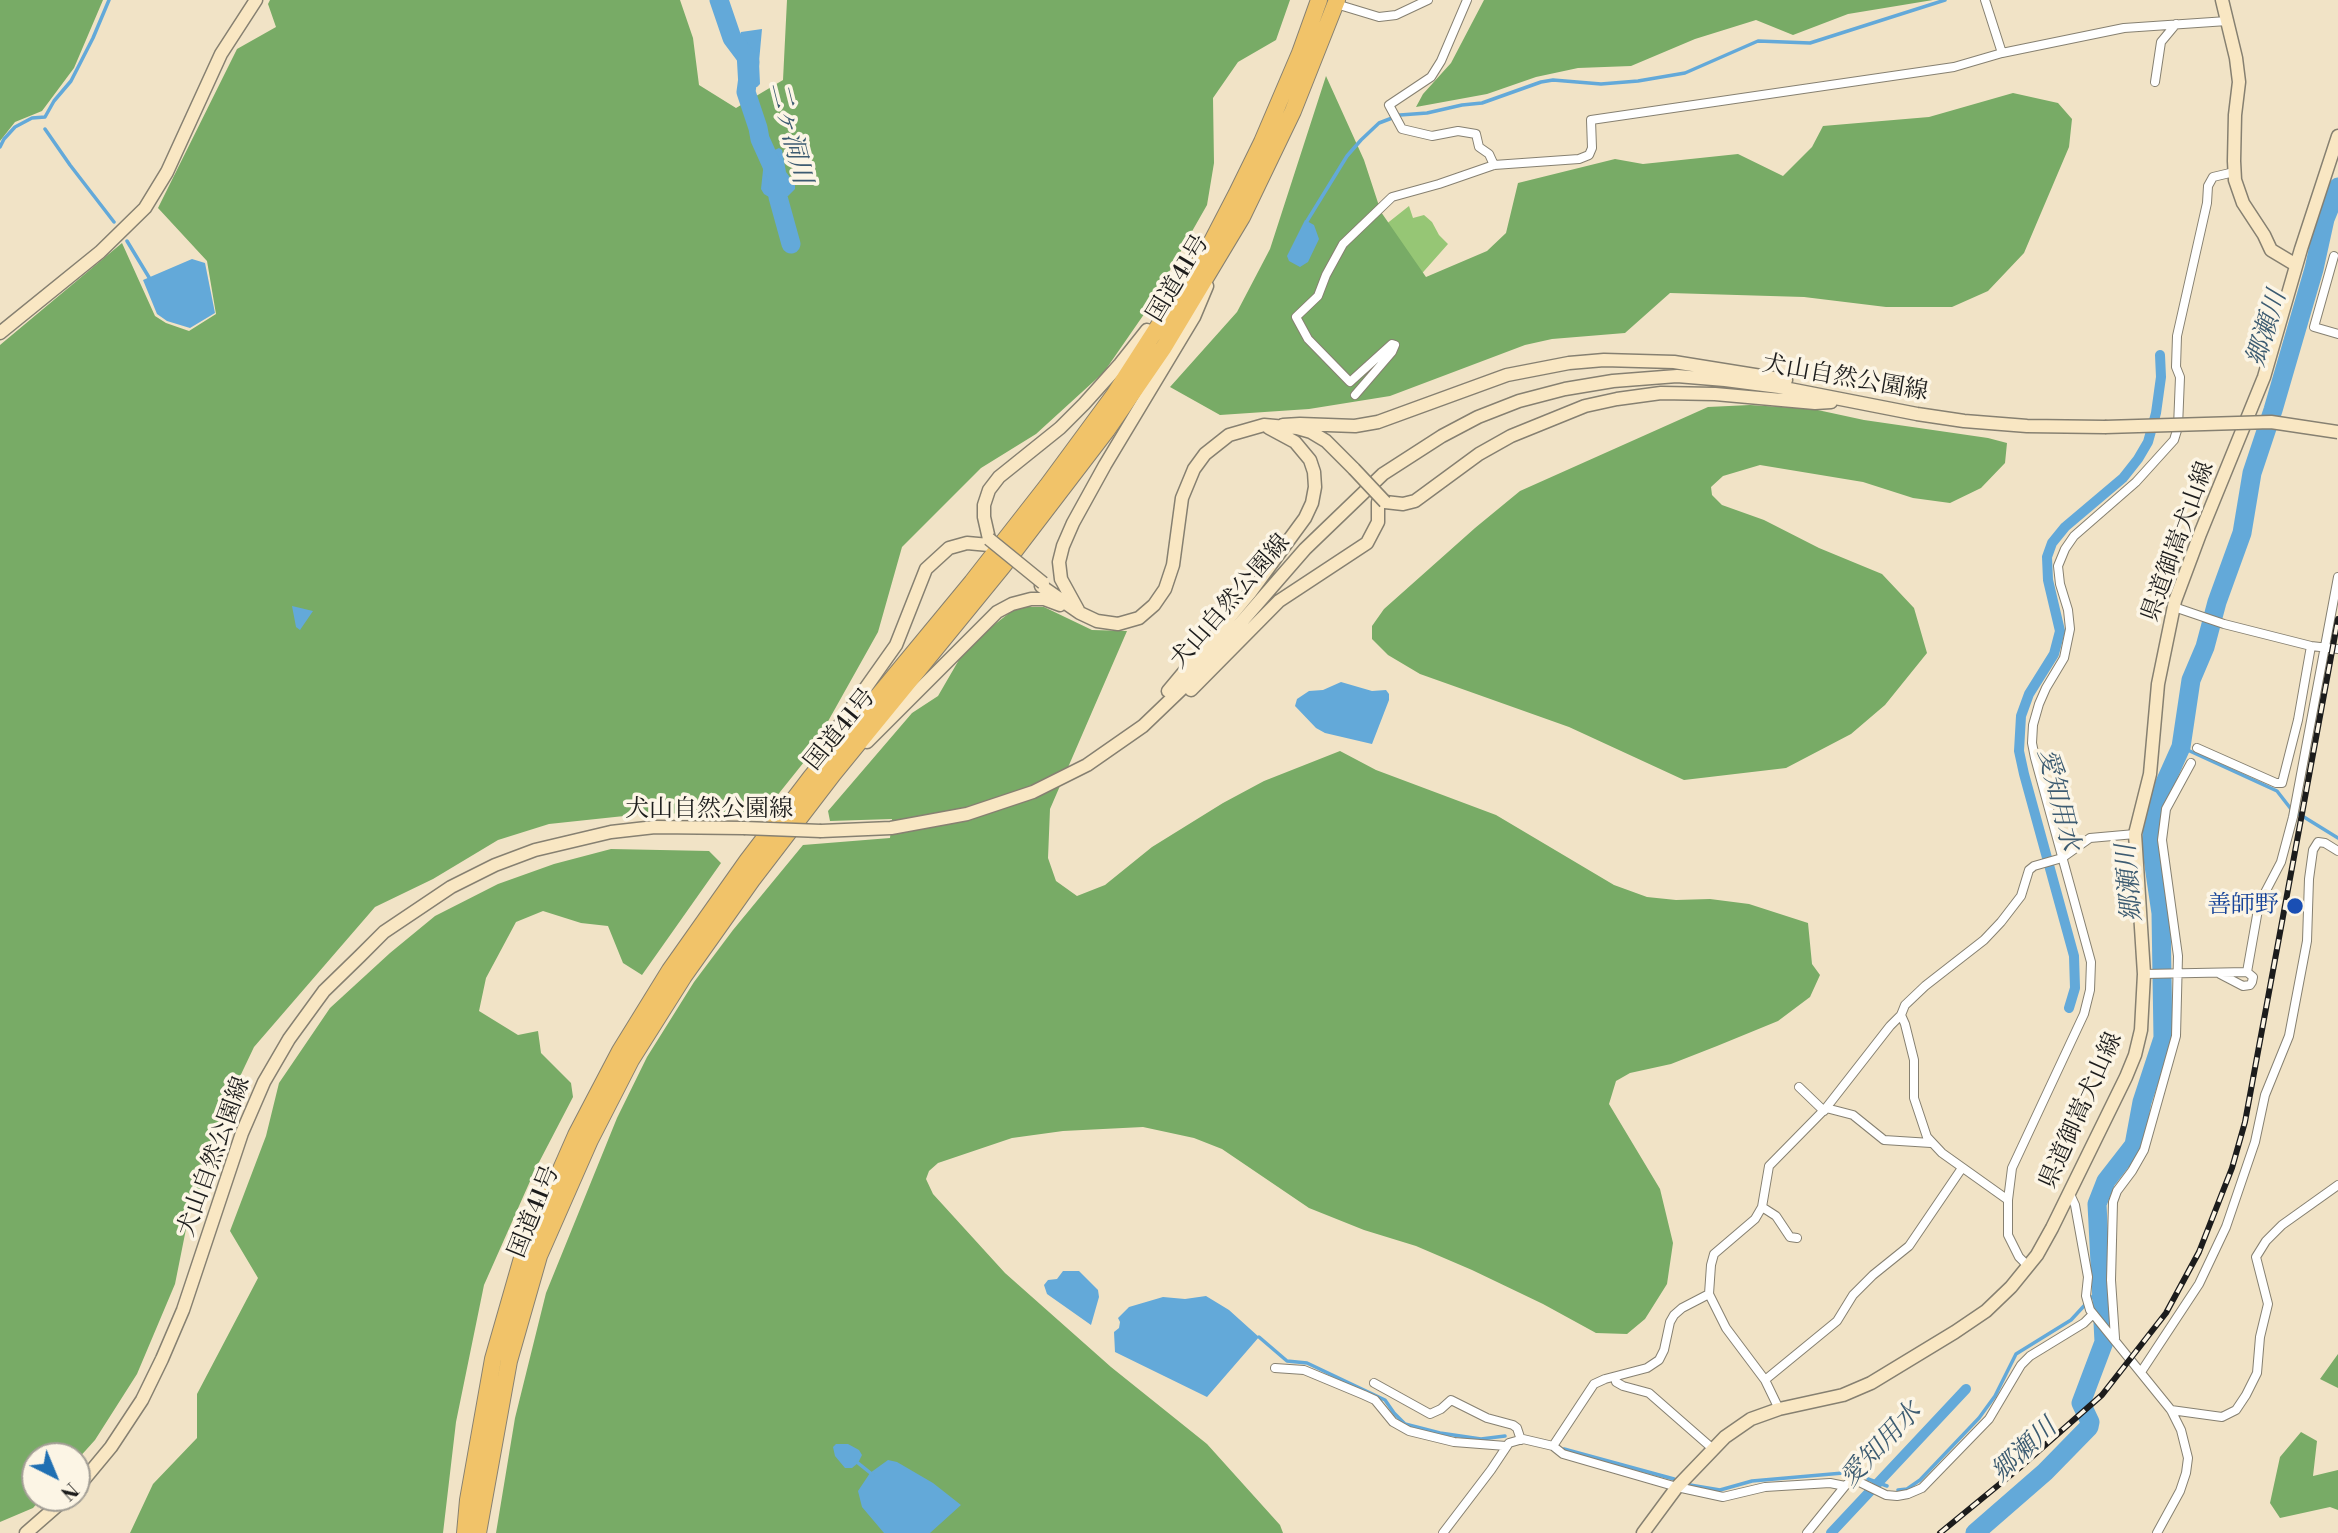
<!DOCTYPE html>
<meta charset="utf-8">
<style>
body{margin:0}
#map{position:relative;width:2338px;height:1533px;overflow:hidden;background:#f1e3c6;font-family:"Libre Bodoni",serif}
canvas{display:block}
.north{position:absolute;left:21px;top:1442px;width:70px;height:70px;box-sizing:border-box;background:#fcf5e5;border:2px solid #a29e95;border-radius:50%;rotate:137deg;font-size:19px;font-weight:700;line-height:28px;text-align:center;color:#1c1c1c}
.north::after{content:'';display:block;margin:auto;width:24px;height:32px;background:#1f6fb2;clip-path:polygon(50% 0,100% 100%,50% 72%,0 100%)}
</style>
<div id="map">
<canvas width="2338" height="1533"></canvas>
<div class="north">N</div>
</div>
<script>
const context = document.querySelector('canvas').getContext('2d');
context.lineJoin = 'round';
function paint(path, color) { context.fillStyle = color; context.fill(path, 'evenodd'); }
const shape = rows => new Path2D(rows.map(r => 'M' + r).join(''));
function stroke(path, color, width, dash) { context.strokeStyle = color; context.lineWidth = width; context.lineCap = dash ? 'butt' : 'round'; context.setLineDash(dash || []); context.stroke(path); }
function write(font, color, halo, rows, align = 'center') {
  context.font = font + ' "Libre Bodoni","Noto Serif JP",serif'; context.lineWidth = 7; context.setLineDash([]); context.textBaseline = 'middle'; context.strokeStyle = halo; context.fillStyle = color; for (const [text, x, y, turn = 0] of rows) {
    context.save(); context.translate(x, y); context.rotate((+turn || 0) * Math.PI / 180); context.textAlign = isNaN(turn) ? turn : align; if (halo) context.strokeText(text, 0, 0); context.fillText(text, 0, 0); context.restore();
  }
}
const green = shape([
 [1409,206,1413,218,1424,215,1432,222,1439,235,1448,244,1417,279,1380,229]
]);
const forest = shape([
 [0,0,103,0,74,68,42,111,15,122,0,141],
 [270,0,680,0,693,38,699,85,736,108,783,80,787,0,1290,0,1276,40,1238,62,1213,98,1214,163,1207,205,1149,307,1104,372,1036,434,981,468,902,547,878,632,808,757,764,812,643,814,549,824,498,840,433,879,375,907,254,1047,226,1106,214,1159,189,1214,175,1284,137,1374,95,1440,77,1460,77,1456,35,1456,35,1498,42,1498,33,1508,0,1522,0,345,122,243,155,316,166,323,189,331,216,314,207,261,158,208,237,49,276,27,268,4],
 [1484,0,1933,0,1848,14,1793,35,1756,20,1695,39,1631,66,1578,68,1536,77,1487,94,1416,107,1423,94,1451,63],
 [1326,76,1364,160,1381,212,1426,277,1487,251,1506,233,1518,183,1615,159,1643,164,1738,154,1783,176,1812,147,1823,126,1929,117,2013,93,2058,103,2072,119,2069,147,2024,253,1988,291,1952,307,1886,307,1804,297,1670,293,1625,333,1552,339,1525,345,1390,396,1309,409,1220,415,1170,387,1237,312,1270,249],
 [1750,405,1813,409,1864,420,1988,438,2007,443,2005,463,1981,488,1950,503,1913,498,1863,482,1760,465,1723,476,1711,487,1712,495,1722,505,1764,520,1819,548,1882,574,1914,608,1927,653,1885,705,1851,734,1786,768,1684,780,1569,727,1420,674,1388,655,1372,639,1372,626,1384,609,1475,528,1520,491,1708,407],
 [1017,607,1044,607,1092,630,1127,631,1050,809,1048,858,1056,881,1077,896,1105,885,1152,847,1223,803,1264,781,1340,751,1376,770,1496,815,1614,885,1647,897,1676,900,1710,899,1749,904,1808,923,1812,964,1820,975,1810,997,1778,1021,1717,1046,1671,1064,1630,1073,1616,1081,1609,1104,1660,1189,1673,1243,1667,1284,1645,1319,1627,1334,1596,1333,1543,1304,1472,1270,1416,1246,1364,1230,1309,1208,1222,1149,1194,1138,1143,1127,1063,1131,1012,1138,938,1163,929,1171,926,1179,933,1194,1005,1273,1111,1367,1207,1444,1280,1525,1283,1533,496,1533,515,1418,546,1293,617,1118,647,1057,694,982,733,930,803,845,890,838,892,819,830,821,828,811,912,713,938,696,967,646],
 [611,849,709,851,721,863,642,975,623,963,608,926,581,923,543,911,516,922,486,978,479,1011,518,1035,538,1031,541,1053,571,1083,573,1097,535,1170,484,1285,456,1422,443,1533,130,1533,153,1484,197,1438,197,1394,258,1278,230,1231,266,1136,279,1083,330,1008,390,953,435,916,498,884,554,864],
 [2338,1354,2338,1388,2320,1379],
 [2301,1432,2317,1441,2313,1476,2338,1470,2338,1510,2330,1507,2280,1518,2270,1503,2280,1457]
]);
const water = shape([
 [762,29,759,62,760,84,757,87,745,88,738,79,736,44,741,32],
 [779,148,782,150,786,172,795,184,795,189,788,196,769,197,764,194,761,189,764,161,766,154],
 [1305,220,1314,225,1319,239,1308,262,1300,267,1289,261,1287,256],
 [192,259,205,263,215,313,190,328,167,321,157,314,143,280],
 [292,606,313,611,300,630,296,627],
 [1341,682,1372,691,1386,690,1389,694,1389,700,1372,744,1325,733,1316,728,1295,706,1297,699,1309,691,1323,690],
 [1063,1271,1079,1271,1098,1290,1099,1297,1091,1325,1047,1294,1044,1285,1048,1280,1057,1279],
 [1206,1296,1229,1310,1259,1337,1207,1397,1115,1352,1114,1332,1119,1328,1120,1322,1118,1318,1129,1307,1163,1297,1185,1299],
 [836,1444,848,1444,859,1450,862,1455,858,1463,852,1468,845,1468,835,1456,833,1447],
 [888,1460,897,1462,933,1483,961,1505,930,1533,884,1533,862,1507,858,1491,870,1473]
]);
const stream = shape([
 [45,129,70,165,114,222],
 [0,147,4,139,15,127,32,118,45,117,54,101,71,81,93,38,109,0],
 [1307,221,1347,156,1361,140,1379,123,1400,115,1427,113,1462,105,1482,103,1541,82,1553,80,1601,84,1638,81,1685,73,1758,41,1810,43,1945,0],
 [127,241,150,279],
 [2181,747,2277,791,2291,809,2338,838],
 [1259,1337,1287,1361,1307,1363,1385,1400,1394,1413,1405,1424,1440,1433,1481,1439,1505,1436],
 [1564,1449,1674,1479],
 [858,1463,873,1475],
 [1868,1479,1887,1486],
 [1690,1485,1720,1490,1752,1481,1843,1473],
 [1898,1490,1907,1489,1920,1480,1979,1418,1995,1396,2016,1354,2071,1320,2095,1294,2101,1292]
]);
const canal = shape([
 [2069,1008,2075,988,2074,956,2024,774,2019,751,2021,716,2029,694,2054,654,2060,631,2048,580,2047,557,2052,543,2065,527,2123,478,2138,459,2148,442,2156,413,2161,377,2160,355],
 [1831,1533,1966,1389]
]);
const river = shape([
 [719,0,732,38,750,62,746,92,758,128,760,139,778,179,778,197,791,244],
 [1975,1533,2045,1472,2089,1427,2090,1422,2081,1403,2104,1342,2097,1204,2106,1181,2134,1145,2142,1102,2163,1038,2161,913,2151,845,2155,805,2181,747,2191,680,2205,647,2217,602,2242,533,2252,473,2273,410,2314,269,2325,219,2338,187]
]);
const street = shape([
 [1467,0,1441,61,1431,77,1389,105,1402,129,1432,136,1458,131,1476,134,1479,147,1489,154,1494,165],
 [1985,0,2002,53],
 [1336,4,1379,17,1396,15,1428,0],
 [2155,82,2161,42,2176,24],
 [2334,256,2314,327,2338,334],
 [1355,395,1392,352,1395,345,1392,344,1350,382,1308,339,1296,317,1318,296,1326,275,1343,244,1392,197,1439,184,1494,165,1579,159,1589,155,1592,148,1591,120,1954,67,2002,53,2124,28,2227,21],
 [2174,607,2224,624,2311,646,2338,649],
 [2197,748,2276,783,2282,783,2298,720,2311,646],
 [2247,972,2259,904,2281,862,2293,817,2338,577],
 [2144,974,2247,972,2253,977,2252,982,2250,985,2243,986,2220,974],
 [1901,1015,1905,1024,1914,1060,1914,1098,1927,1137,1942,1153,2008,1200,2008,1235,2019,1257,2029,1267],
 [1799,1087,1824,1111],
 [1826,1108,1853,1115,1884,1140,1931,1143],
 [2069,1192,2075,1205,2088,1277,2086,1296,2090,1310,2171,1410,2181,1430,2188,1458,2186,1473,2180,1491,2157,1533],
 [2008,1200,2012,1168,2084,1014,2090,990,2091,962,2088,951,2035,758,2032,743,2033,725,2039,704,2046,688,2064,658,2070,629,2068,610,2060,584,2058,566,2065,549,2074,536,2136,482,2174,440,2178,427,2180,377,2176,367,2177,336,2207,203,2208,186,2213,177,2234,172],
 [1762,1207,1776,1216,1790,1237,1797,1238],
 [2115,1338,2111,1280,2113,1202,2117,1191,2132,1171,2144,1150,2176,1036,2178,956,2162,840,2166,809,2191,763],
 [1275,1368,1304,1370,1364,1395,1375,1400,1393,1422,1409,1431,1454,1442,1506,1446],
 [2141,1372,2199,1284,2226,1227,2255,1142,2265,1095,2289,1036,2307,941,2309,879,2313,850,2318,842,2325,843,2338,851],
 [1615,1377,1616,1382,1623,1386,1649,1393,1713,1449],
 [1765,1380,1837,1321,1853,1295,1873,1275,1909,1246,1962,1168],
 [1374,1383,1430,1414,1441,1409,1451,1400,1487,1418,1513,1425,1517,1428,1521,1440],
 [1779,1409,1765,1380,1726,1328,1709,1294,1711,1265,1714,1254,1755,1219,1762,1207,1769,1166,1826,1108,1890,1026,1901,1015,1905,1005,1925,986,1984,940,2001,922,2021,896,2029,870,2034,866,2062,858,2090,838,2135,834],
 [2171,1410,2222,1417,2236,1410,2246,1395,2257,1373,2260,1337,2268,1304,2256,1257,2266,1241,2282,1225,2338,1185],
 [1553,1446,1563,1454,1677,1487,1723,1497,1765,1487,1830,1483,1845,1486,1853,1479,1886,1495,1897,1496,1908,1494,1922,1488,1989,1419,2021,1365,2030,1356,2084,1323,2093,1314],
 [1443,1533,1491,1470,1509,1443,1523,1439,1553,1446,1594,1384,1605,1379,1647,1368,1659,1360,1664,1350,1670,1322,1674,1315,1682,1308,1709,1294],
 [1807,1533,1845,1486]
]);
const secondary = shape([
 [2222,0,2236,58,2239,82,2235,115,2234,161,2235,180,2243,203,2264,235,2271,250,2296,265],
 [0,333,100,252,145,208,167,172,221,54,256,0],
 [1283,425,1300,424,1355,426,1378,422,1507,375,1569,363,1604,360,1674,362,1786,380],
 [1385,502,1403,504,1415,501,1479,454,1511,436,1585,406,1617,399,1661,393,1715,394,1815,403,1831,402],
 [989,539,984,517,984,505,989,490,999,477,1060,428,1084,404,1120,364,1147,330],
 [1041,586,1080,613,1097,621,1118,624,1139,618,1154,605,1165,589,1173,565,1182,498,1194,469,1205,454,1229,435,1264,425,1297,428,1311,432,1326,441,1354,469],
 [1078,610,1061,579,1059,562,1063,546,1073,523,1105,465,1194,317,1207,286],
 [1191,690,1279,601,1367,543,1378,522,1378,502],
 [1168,691,1250,593,1305,518,1312,503,1315,487,1314,472,1310,460,1295,442,1269,428],
 [867,742,997,612,1012,604,1031,599,1044,599,1060,605],
 [823,755,838,727,896,645,926,569,949,548,967,543,989,545],
 [821,831,891,828,967,814,1033,792,1087,765,1143,726,1191,680,1305,549,1383,474,1442,436,1478,417,1519,401,1565,389,1613,381,1677,376,1725,380,1779,387,1917,414,1964,421,2027,426,2105,427],
 [77,1488,111,1447,142,1400,162,1359,183,1310,242,1133,264,1082,289,1039,324,991,360,956,384,932,451,887,495,865,535,850,611,832,655,827,744,828],
 [26,1533,66,1498],
 [1643,1533,1677,1487,1725,1437,1751,1419,1779,1409,1843,1395,1871,1383,1955,1332,1986,1311,2011,1287,2037,1255,2052,1228,2126,1077,2135,1055,2141,1030,2144,974,2135,834,2150,774,2158,684,2175,601,2200,534,2264,377,2301,249,2338,136]
]);
const highway = shape([
 [465,1533,468,1500,493,1359,522,1258,576,1135,620,1051,670,970,747,861,811,777,972,582,1047,486,1114,395,1208,249,1236,195,1262,142,1300,53,1319,0],
 [478,1533,509,1361,539,1256,590,1140,631,1060,684,976,752,880,834,773,1003,566,1107,430,1164,347,1242,217,1293,111,1337,0]
]);
const rail = shape([
 [1940,1533,2018,1469,2102,1395,2166,1313,2199,1252,2232,1168,2245,1122,2338,619]
]);
const secondaryBridge = shape([
 [2105,427,2271,422,2338,432],
 [1354,469,1385,502],
 [989,539,1043,583],
 [744,828,821,831]
]);
const markers = [
 [2295,906,9,"#1a4fb4"]
];
const streetNames = [
 ["国道41号",1179,279,-59],
 ["犬山自然公園線",1845,379,10],
 ["県道御嵩犬山線",2179,542,-70],
 ["犬山自然公園線",1231,602,-49],
 ["国道41号",841,730,-51],
 ["犬山自然公園線",709,810],
 ["県道御嵩犬山線",2082,1111,-66],
 ["犬山自然公園線",215,1157,-70],
 ["国道41号",535,1212,-68]
];
const transitNames = [
 ["善師野",2279,906]
];
const waterNames = [
 ["二ヶ洞川",789,133,76],
 ["郷瀬川",2268,329,-73],
 ["愛知用水",2057,800,76],
 ["郷瀬川",2131,883,-95],
 ["愛知用水",1882,1446,-47],
 ["郷瀬川",2025,1451,-43]
];
paint(green, '#96c675');
paint(forest, '#78ab66');
paint(water, '#63a9d9');
stroke(stream, '#63a9d9', 3.5);
stroke(canal, '#63a9d9', 10);
stroke(river, '#63a9d9', 19);
stroke(street, '#868071', 10);
stroke(secondary, '#868071', 15);
stroke(highway, '#868071', 18);
stroke(street, '#fff', 8);
stroke(secondary, '#f9e7c3', 12);
stroke(highway, '#f1c369', 16);
stroke(rail, '#1c1c1c', 6);
stroke(rail, '#fcf5e5', 3.5, [10]);
stroke(secondaryBridge, '#868071', 15, []);
stroke(secondaryBridge, '#f9e7c3', 12);
for (const [x, y, r, color] of markers) { const dot = new Path2D(); dot.arc(x, y, r, 0, 2 * Math.PI); context.fillStyle = color; context.fill(dot); stroke(dot, '#fcf5e5', 2.5); }
write('24px', '#1c1c1c', '#fcf5e5', streetNames);
write('24px', '#164399', '#fcf5e5', transitNames, 'right');
write('italic 26px', '#3c5b71', '#fcf5e5', waterNames);
</script>
